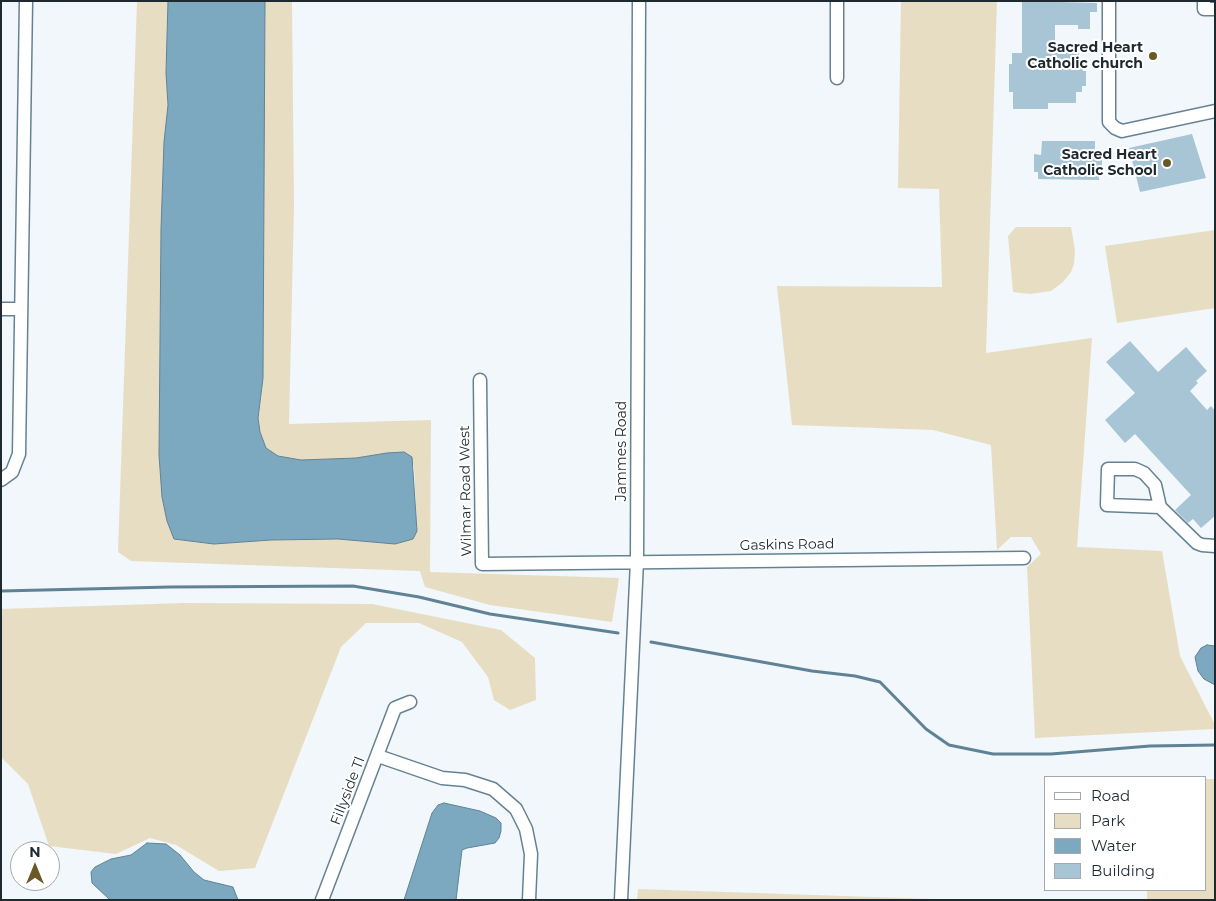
<!DOCTYPE html>
<style>
body{margin:0}
#map{position:relative;width:1216px;height:901px;overflow:hidden;background:#f1f7fb;font-family:Montserrat,sans-serif}
canvas{display:block}
.frame{position:absolute;inset:0;border:2px solid #1e2930;pointer-events:none}
.legend{position:absolute;left:1044px;top:776px;width:162px;height:115px;box-sizing:border-box;background:#fff;border:1px solid #a5a9ac;margin:0;padding:6px 9px;list-style:none;font-size:15px;color:#1e2930}
.legend li{display:flex;align-items:center;gap:10px;height:25px}
.legend b{width:25px;border:1px solid #a5a9ac}
.north{position:absolute;left:10px;top:841px;width:50px;height:50px;box-sizing:border-box;background:#fff;border:1px solid #a5a9ac;border-radius:50%;rotate:0deg;font-size:14px;font-weight:700;line-height:20px;text-align:center;color:#1e2930}
.north::after{content:'';display:block;margin:auto;width:18px;height:22px;background:#6a5826;clip-path:polygon(50% 0,100% 100%,50% 72%,0 100%)}
</style>
<div id="map">
<canvas width="1216" height="901"></canvas>
<div class="frame"></div>
<ul class="legend">
<li><b style="height:6px;background:#fff"></b>Road</li>
<li><b style="height:14px;background:#e7ddc2"></b>Park</li>
<li><b style="height:14px;background:#7ca8c0"></b>Water</li>
<li><b style="height:14px;background:#a7c5d5"></b>Building</li>
</ul>
<div class="north">N</div>
</div>
<script>
const context = document.querySelector('canvas').getContext('2d');
context.lineJoin = 'round';
function paint(path, color) { context.fillStyle = color; context.fill(path, 'evenodd'); }
const shape = rows => new Path2D(rows.map(r => 'M' + r).join(''));
function stroke(path, color, width, dash) { context.strokeStyle = color; context.lineWidth = width; context.lineCap = dash ? 'butt' : 'round'; context.setLineDash(dash || []); context.stroke(path); }
function write(font, color, halo, rows, align = 'center') {
  context.font = font + ' Montserrat,sans-serif'; context.lineWidth = 4; context.setLineDash([]); context.textBaseline = 'middle'; context.strokeStyle = halo; context.fillStyle = color; for (const [text, x, y, turn = 0] of rows) {
    context.save(); context.translate(x, y); context.rotate((+turn || 0) * Math.PI / 180); context.textAlign = isNaN(turn) ? turn : align; if (halo) context.strokeText(text, 0, 0); context.fillText(text, 0, 0); context.restore();
  }
}
const green = shape([
 [137,1,168,1,166,73,168,105,164,142,161,229,159,455,162,497,167,521,214,544,271,540,338,539,395,544,417,531,414,466,404,452,387,453,356,458,301,460,278,456,266,448,260,432,258,418,263,378,265,1,292,1,294,206,289,424,431,420,430,572,619,578,612,622,490,605,425,587,420,571,131,561,118,552],
 [901,1,997,1,986,353,1092,338,1077,547,1162,551,1180,656,1215,725,1215,729,1035,738,1027,567,1041,554,1031,537,1011,537,997,550,991,445,933,430,792,425,777,286,942,287,939,189,898,188],
 [1016,227,1071,227,1075,250,1074,264,1071,272,1063,282,1051,291,1030,294,1013,292,1008,236],
 [1215,230,1215,308,1117,323,1105,246],
 [184,603,372,604,501,630,535,658,536,700,510,710,494,700,488,677,462,642,419,623,366,623,341,647,255,868,219,871,176,845,150,838,116,854,49,846,28,784,1,757,1,609],
 [1205,779,1215,779,1215,900,1147,900,1147,890,1205,890],
 [638,889,961,900,637,900]
]);
const water = shape([
 [168,1,265,1,263,378,258,418,260,432,266,448,278,456,301,460,356,458,387,453,404,452,412,457,417,531,413,539,395,544,338,539,271,540,214,544,174,539,167,521,162,497,159,455,161,229,164,142,168,105,166,73,168,1],
 [1207,645,1215,646,1215,685,1204,679,1198,671,1195,657,1201,648,1207,645],
 [444,803,480,811,496,818,501,823,501,831,499,838,495,843,467,848,462,850,456,900,404,900,432,813,438,805,444,803],
 [147,843,166,844,180,855,194,872,204,880,233,887,238,900,110,900,92,883,91,872,95,867,111,859,131,855,147,843]
]);
const stream = shape([
 [1,591,170,587,353,586,419,597,490,614,618,633],
 [651,642,812,671,855,676,880,682,926,729,949,745,993,754,1051,754,1150,746,1215,745]
]);
const building = shape([
 [1022,1,1097,3,1097,12,1090,12,1090,29,1078,29,1078,25,1055,25,1055,53,1079,53,1079,64,1083,64,1083,71,1086,71,1086,86,1082,86,1082,92,1076,92,1076,103,1048,103,1048,109,1013,109,1013,92,1009,92,1009,64,1012,64,1012,53,1022,53],
 [1192,134,1206,178,1140,192,1129,148],
 [1042,141,1095,141,1095,155,1102,155,1102,172,1099,172,1099,180,1038,179,1038,172,1034,172,1034,154,1041,155],
 [1130,341,1158,372,1186,347,1207,371,1196,381,1198,383,1190,391,1207,410,1211,406,1215,411,1215,516,1201,528,1193,519,1188,523,1175,510,1191,495,1135,434,1125,443,1105,420,1135,393,1106,362]
]);
const minor = shape([
 [837,1,837,78],
 [1109,1,1109,122,1115,128,1122,131,1215,111],
 [1204,1,1204,9,1215,9],
 [1,309,21,309],
 [480,380,482,564,1024,558],
 [1,480,12,472,19,454,26,1],
 [1160,507,1107,505,1108,469,1135,469,1144,473,1155,485,1160,507,1197,543,1202,545,1215,546],
 [378,756,442,778,465,780,493,789,516,809,526,829,531,854,529,900],
 [322,900,395,708,410,702],
 [621,900,637,561,639,1]
]);
const markers = [
 [1153,56,5,"#6a5826"],
 [1167,163,5,"#6a5826"]
];
const poiNames = [
 ["Sacred Heart",1143,48],
 ["Catholic church",1143,64],
 ["Sacred Heart",1157,155],
 ["Catholic School",1157,171]
];
const streetNames = [
 ["Jammes Road",622,451,-90],
 ["Wilmar Road West",466,491,-91],
 ["Gaskins Road",787,545,-1],
 ["Fillyside Tl",348,791,-69]
];
paint(green, '#e7ddc2');
paint(water, '#7ca8c0');
stroke(water, '#608295', 1);
stroke(stream, '#608295', 3);
paint(building, '#a7c5d5');
stroke(minor, '#668291', 15);
stroke(minor, '#fff', 12);
for (const [x, y, r, color] of markers) { const dot = new Path2D(); dot.arc(x, y, r, 0, 2 * Math.PI); context.fillStyle = color; context.fill(dot); stroke(dot, '#fff', 2); }
write('bold 14px', '#1e2930', '#fff', poiNames, 'right');
write('14px', '#1e2930', '#fff', streetNames);
</script>
